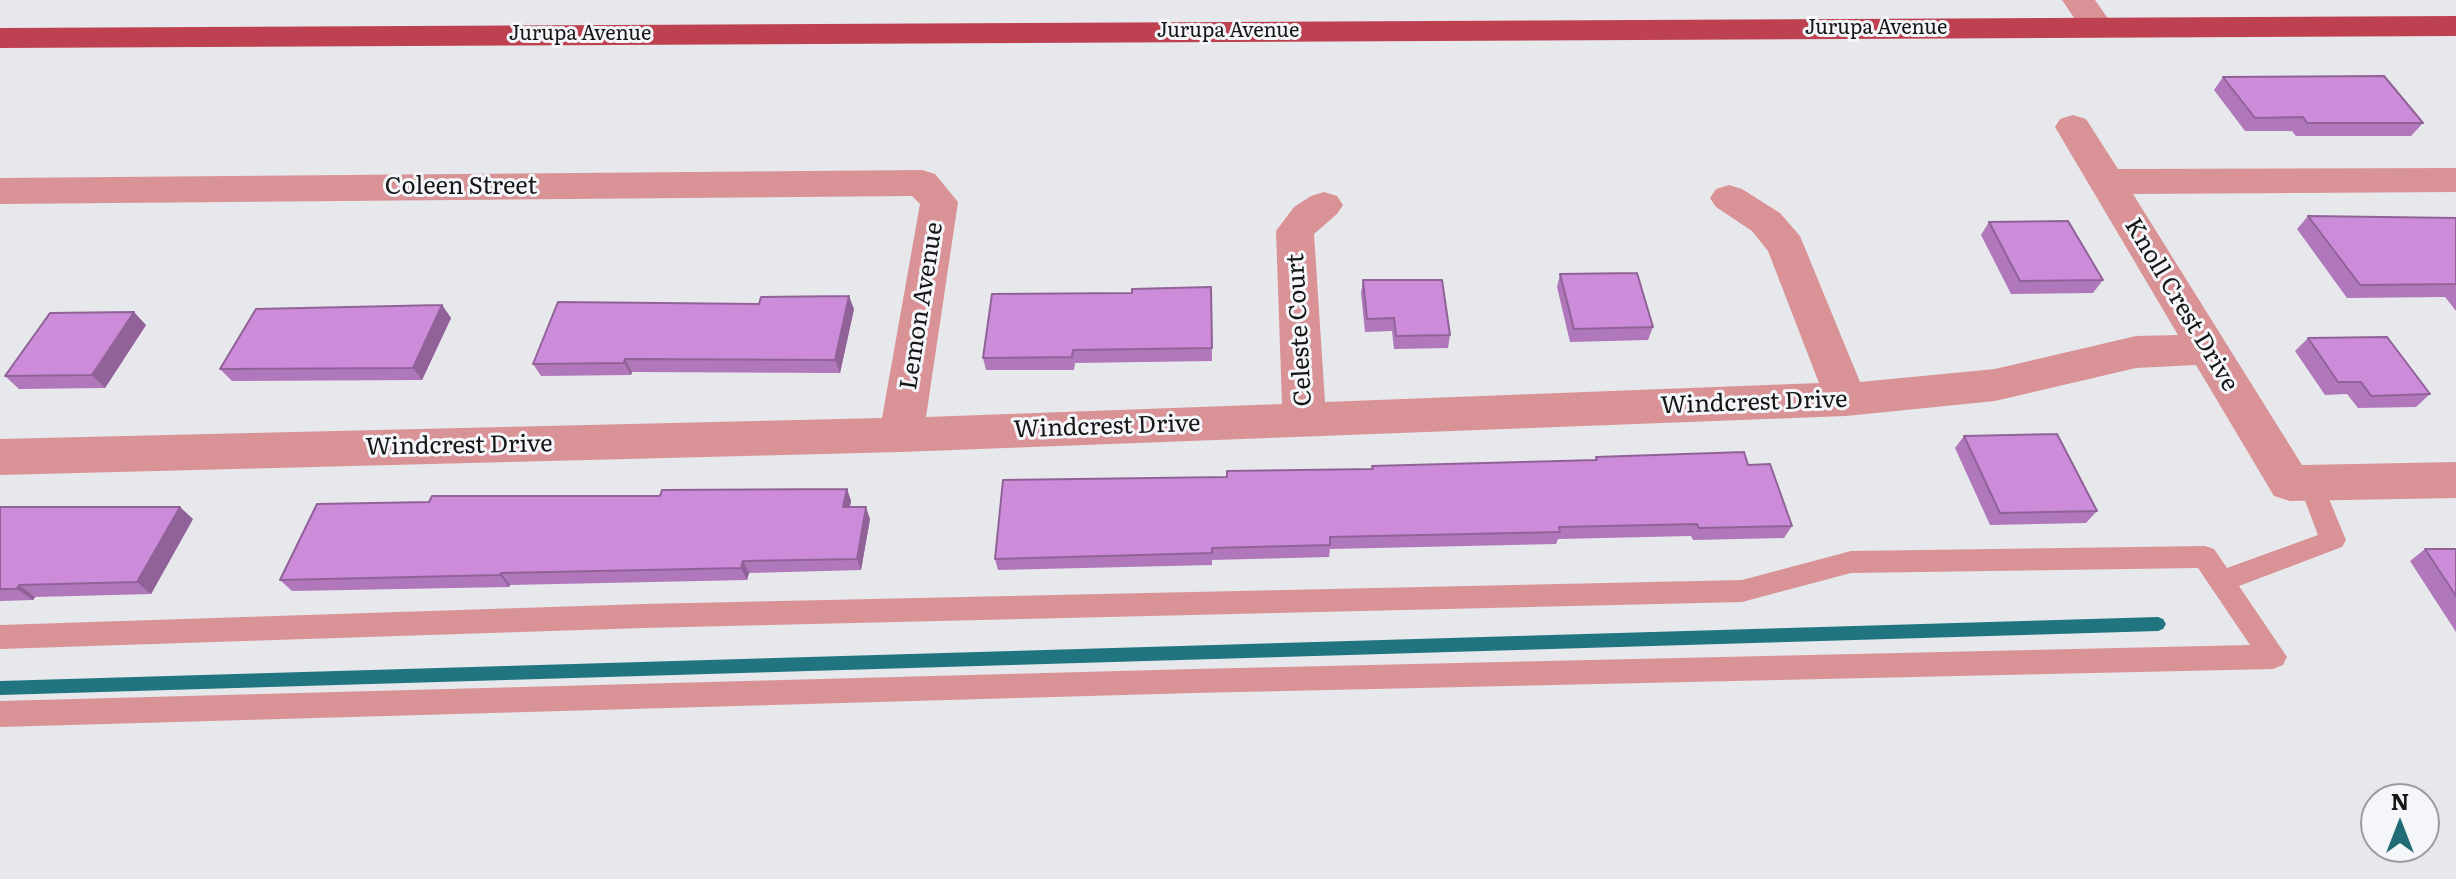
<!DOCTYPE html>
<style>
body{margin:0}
#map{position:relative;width:2456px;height:879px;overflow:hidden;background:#e6e8eb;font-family:Literata,serif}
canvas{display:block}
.north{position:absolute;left:2360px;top:783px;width:80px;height:80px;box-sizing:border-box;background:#f4f6f9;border:2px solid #9b9c9e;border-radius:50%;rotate:0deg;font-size:22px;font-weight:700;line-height:32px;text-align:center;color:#151616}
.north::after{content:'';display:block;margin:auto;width:28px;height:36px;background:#216b75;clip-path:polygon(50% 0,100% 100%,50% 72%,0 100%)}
</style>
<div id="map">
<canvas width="2456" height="879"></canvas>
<div class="north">N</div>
</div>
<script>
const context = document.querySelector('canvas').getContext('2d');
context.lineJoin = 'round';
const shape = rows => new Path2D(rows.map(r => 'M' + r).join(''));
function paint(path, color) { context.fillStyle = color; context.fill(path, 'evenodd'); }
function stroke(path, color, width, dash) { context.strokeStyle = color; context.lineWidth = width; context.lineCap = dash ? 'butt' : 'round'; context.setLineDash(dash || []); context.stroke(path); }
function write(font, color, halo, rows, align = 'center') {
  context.font = font + ' Literata,serif'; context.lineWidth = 6; context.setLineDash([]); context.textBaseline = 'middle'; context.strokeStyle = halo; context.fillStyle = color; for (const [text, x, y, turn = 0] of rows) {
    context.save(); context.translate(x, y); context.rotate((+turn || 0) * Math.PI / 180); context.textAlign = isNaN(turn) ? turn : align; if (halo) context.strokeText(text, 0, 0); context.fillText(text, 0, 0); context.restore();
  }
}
const stream = shape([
 [2158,617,2163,619,2166,624,2163,629,2158,631,0,695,0,681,2158,617]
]);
const lane = shape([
 [2310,472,2319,475,2322,482,2346,540,2342,547,2239,586,2287,657,2283,665,2273,669,1194,693,0,727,0,701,1194,669,2250,645,2198,568,1851,573,1742,602,643,628,0,649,0,625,643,604,1742,580,1851,551,2205,546,2214,549,2227,568,2318,535,2298,482,2301,475,2310,472]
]);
const street = shape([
 [2062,0,2095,0,2114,27,2109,34,2097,37,2085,34,2062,0],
 [2073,115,2086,119,2118,169,2456,168,2456,192,2133,194,2302,465,2456,462,2456,498,2290,501,2274,496,2196,365,2136,368,1995,401,1846,416,901,452,0,475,0,439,882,418,920,204,912,196,0,204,0,178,922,170,935,174,958,202,926,417,1282,404,1276,231,1294,207,1311,196,1324,192,1337,196,1343,205,1337,214,1314,234,1325,402,1819,383,1768,251,1752,231,1716,207,1710,198,1716,189,1729,185,1742,189,1780,213,1800,236,1860,382,1995,369,2136,336,2178,335,2055,127,2060,119,2073,115]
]);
const primary = shape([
 [2456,16,2456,36,0,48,0,28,2456,16]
]);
const wall = shape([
 [2223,77,2423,123,2411,136,2296,136,2292,131,2245,131,2214,90],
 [2308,216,2456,218,2456,311,2445,297,2347,298,2297,229],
 [1989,222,2103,280,2093,293,2011,294,1981,235],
 [1560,274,1653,327,1648,340,1570,342,1557,287],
 [1363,280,1450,335,1448,348,1394,349,1392,331,1365,332,1361,293],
 [1211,287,1212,361,1075,363,1074,370,986,370,983,358,1132,293],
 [442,305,451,318,422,380,232,381,220,369],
 [854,309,840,373,632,372,631,375,541,376,533,364],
 [146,325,105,388,19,389,5,376],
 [2308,338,2430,394,2416,407,2358,408,2347,394,2325,395,2295,351],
 [1964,436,2097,511,2086,523,1990,525,1955,448],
 [1596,457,1748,465,1792,526,1784,538,1693,540,1691,536,1558,539,1556,544,1330,549,1329,557,1212,560,1212,565,998,570,995,559,1227,477,1372,469,1595,460],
 [847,489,851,501,850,507,870,519,861,570,749,573,747,580,510,585,509,587,292,591,280,580,429,502,660,496],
 [0,507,193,519,151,594,35,597,33,600,0,601],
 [2425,549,2456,549,2456,632,2410,561]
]);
const shadedWall = shape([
 [849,296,854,309,840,373,835,360],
 [442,305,451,318,422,380,413,368],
 [134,312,146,325,105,388,92,375],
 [625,359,632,372,631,375,624,363],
 [847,489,851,501,847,519,843,507],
 [180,507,193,519,151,594,137,582],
 [866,507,870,519,861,570,857,559],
 [743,561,749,573,747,580,741,568],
 [501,573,510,585,509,587,500,575],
 [19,585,35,597,33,600,17,589]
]);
const building = shape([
 [2384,76,2423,123,2307,123,2303,117,2255,118,2223,77,2384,76],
 [2308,216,2456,218,2456,284,2360,285,2308,216],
 [2068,221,2103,280,2020,281,1989,222,2068,221],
 [1637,273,1653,327,1574,329,1560,274,1637,273],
 [1363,280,1442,280,1450,335,1396,336,1394,318,1367,319,1363,280],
 [1211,287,1212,348,1073,350,1072,357,983,358,992,294,1132,293,1132,289,1211,287],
 [849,296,835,360,625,359,624,363,533,364,558,302,759,304,761,297,849,296],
 [442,305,413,368,220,369,256,309,442,305],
 [134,312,92,375,5,376,50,313,134,312],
 [2387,337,2430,394,2371,396,2361,382,2338,382,2308,338,2387,337],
 [2057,434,2097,511,2000,513,1964,436,2057,434],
 [1744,452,1748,465,1770,464,1792,526,1699,528,1697,524,1559,527,1560,532,1330,537,1330,545,1212,548,1212,553,995,559,1003,480,1227,477,1227,471,1373,469,1372,466,1597,460,1596,457,1744,452],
 [847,489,843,507,866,507,857,559,743,561,741,568,501,573,500,575,280,580,317,504,429,502,432,496,660,496,662,490,847,489],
 [0,507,180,507,137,582,19,585,17,589,0,589,0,507],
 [2425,549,2456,549,2456,596,2425,549]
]);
const farStreetnames = [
 ["Jurupa Avenue",1876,28],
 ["Jurupa Avenue",1228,31],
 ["Jurupa Avenue",580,34]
];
const streetNames = [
 ["Coleen Street",461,187],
 ["Knoll Crest Drive",2181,305,59],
 ["Lemon Avenue",922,306,-81],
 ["Celeste Court",1300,330,-93],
 ["Windcrest Drive",1754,403,-2],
 ["Windcrest Drive",1107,427,-2],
 ["Windcrest Drive",459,446,-1]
];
paint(stream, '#207581');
paint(lane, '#d99396');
paint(street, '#d99396');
paint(primary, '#be4151');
paint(wall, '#b078bb');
paint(shadedWall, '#906298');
paint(building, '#cd8cd9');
stroke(building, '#906298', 2);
write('20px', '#151616', '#f4f6f9', farStreetnames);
write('24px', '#151616', '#f4f6f9', streetNames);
</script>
